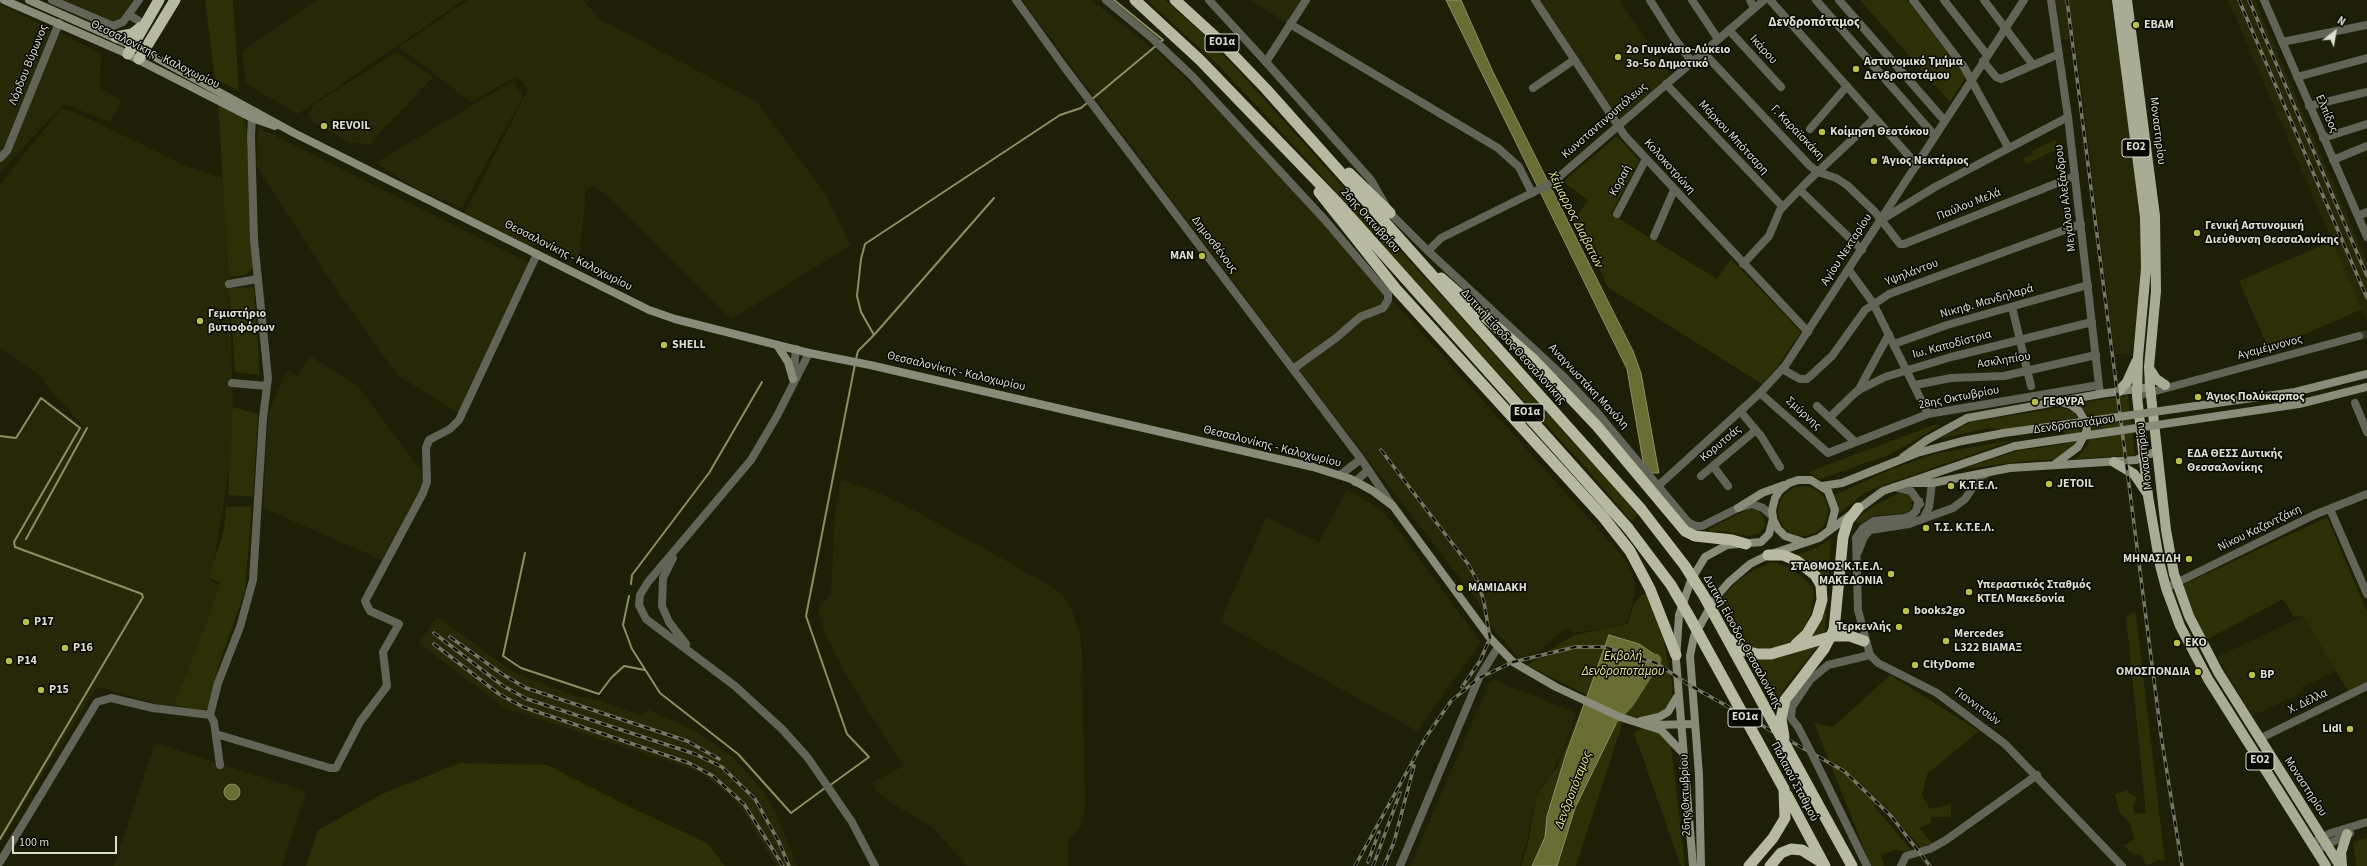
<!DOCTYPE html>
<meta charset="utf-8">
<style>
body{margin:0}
#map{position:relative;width:2367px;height:866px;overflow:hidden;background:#1d1f06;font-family:"Source Sans 3",sans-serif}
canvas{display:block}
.north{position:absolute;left:2315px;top:12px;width:40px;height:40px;-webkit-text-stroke:3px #070802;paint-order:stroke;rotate:31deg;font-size:11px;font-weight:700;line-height:16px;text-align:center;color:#dbddce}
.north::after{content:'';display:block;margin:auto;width:14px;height:18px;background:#dbddce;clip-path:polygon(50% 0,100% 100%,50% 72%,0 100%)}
.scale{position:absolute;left:12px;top:836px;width:105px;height:18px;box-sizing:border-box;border:2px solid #dbddce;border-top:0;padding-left:5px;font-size:12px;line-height:14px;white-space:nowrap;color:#dbddce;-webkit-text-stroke:3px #070802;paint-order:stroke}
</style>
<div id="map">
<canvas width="2367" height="866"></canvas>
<div class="north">N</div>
<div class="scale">100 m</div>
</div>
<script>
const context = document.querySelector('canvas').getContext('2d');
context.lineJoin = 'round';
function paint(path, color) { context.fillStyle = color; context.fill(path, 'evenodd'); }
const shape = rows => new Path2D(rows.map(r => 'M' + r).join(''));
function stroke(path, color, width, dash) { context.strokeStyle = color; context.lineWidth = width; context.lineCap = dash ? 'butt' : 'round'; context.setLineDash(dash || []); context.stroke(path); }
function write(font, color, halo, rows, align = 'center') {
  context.font = font + ' "Source Sans 3",sans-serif'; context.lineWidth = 3; context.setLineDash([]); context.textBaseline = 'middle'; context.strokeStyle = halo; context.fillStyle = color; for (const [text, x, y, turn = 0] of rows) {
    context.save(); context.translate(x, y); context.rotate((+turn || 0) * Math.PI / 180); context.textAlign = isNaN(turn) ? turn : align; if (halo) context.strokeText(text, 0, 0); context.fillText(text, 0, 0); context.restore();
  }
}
const built = shape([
 [61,0,133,0,120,19,115,21,107,20],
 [317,0,464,0,298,114,246,84,242,51],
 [468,0,583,0,600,19,757,102,825,193,851,245,732,319,603,192,593,186,586,190,579,259,541,246,525,245,463,216,528,90,517,76,471,102,399,47],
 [1022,0,1091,0,1160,54,1197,89,1309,207,1610,542,1628,564,1636,588,1627,623,1614,627,1573,633,1566,628,1536,653,1518,658,1488,622,1477,600,1322,400],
 [1250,0,1301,0,1287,23],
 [1540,0,1619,0,1670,75,1618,120],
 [2055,0,2111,0,2137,180,2143,251,2137,323,2131,354,2115,354,2075,39,2060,40],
 [2228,0,2255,0,2367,262,2367,322],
 [0,4,101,53,100,88,122,101,110,122,64,104,0,172],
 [396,52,433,77,370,144,350,143,313,122,309,115,313,105],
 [513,81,523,96,462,208,417,189,375,163],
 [61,109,75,112,184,165,223,178,226,209,234,428,231,459,211,580,225,588,173,708,97,687,0,843,0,435,16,437,43,397,88,431,49,389,41,377,0,347,0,184],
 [258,127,528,262,463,416,397,375,336,289,257,167],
 [310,356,358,386,425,476,422,487,382,560,263,508,268,413,287,370,298,376],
 [841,480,865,487,901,503,992,553,1053,587,1065,598,1071,608,1079,629,1082,648,1085,806,1082,825,1068,841,1068,866,967,866,932,827,893,804,876,791,872,783,903,766,848,679,825,633,818,610,821,603,831,595,835,513],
 [1347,489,1379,508,1393,523,1481,642,1417,731,1220,622,1266,517,1319,542],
 [437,616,513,672,578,697,599,700,640,715,649,710,695,731,730,755,761,788,776,812,797,866,776,866,743,810,730,796,704,775,686,767,504,708,419,643],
 [2303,616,2336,671,2302,687,2304,692,2252,716,2217,657],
 [1495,680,1576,713,1564,749,1550,776,1537,792,1527,842,1520,866,1410,866,1489,683],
 [155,743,306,791,282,866,114,866]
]);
const green = shape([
 [205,0,233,0,239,91,215,79],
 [1147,0,1165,0,1207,38,1234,66,1638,514,1632,522,1586,468,1456,327,1313,166,1220,67],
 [1860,0,1907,0,1966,77,1950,102],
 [218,105,242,115,246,125,253,268,245,275,229,277],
 [1617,136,1639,161,1611,214,1717,279,1731,259,1801,332,1778,366,1762,384,1609,288,1574,220,1588,200,1563,182],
 [2055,140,2059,148,2027,164,2023,158,2033,155,2032,151],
 [2332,241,2362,309,2269,350,2239,281],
 [254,287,260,375,235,372,229,288],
 [2128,395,2135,455,2076,459,2087,446,2093,432,2090,417,2077,404],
 [233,407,258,414,253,497,228,495],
 [2059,408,2067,409,2074,413,2080,421,2081,430,2074,446,2054,459,2016,462,1959,470,2017,451,2066,444,2063,419,2004,430,1989,428,1938,439,1970,422],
 [1934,425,1941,425,1891,454,1820,479,1808,472],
 [2014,440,1883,485,1863,494,1839,514,1834,495,1892,469,1934,454],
 '1778 511a25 25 0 1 1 50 0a25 25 0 1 1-50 0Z',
 [1899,493,1908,495,1912,499,1912,507,1906,513,1874,516,1860,524,1856,522,1859,517,1875,505],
 [252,506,245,591,219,664,209,707,203,711,174,705,207,622,220,582,209,578,224,529,226,507],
 [1750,508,1759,511,1764,518,1765,526,1759,534,1749,536,1724,531,1709,532,1709,529],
 [2327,517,2367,612,2367,681,2348,691,2303,616,2294,617,2283,599,2206,640,2181,586],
 [1831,538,1825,631,1820,644,1785,687,1774,708,1716,604,1736,582,1752,571,1772,562,1788,567,1801,576,1812,587,1814,593,1811,613,1802,633,1791,642,1808,640,1825,589,1794,556,1818,547],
 [1642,594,1647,595,1663,637,1673,689,1670,704,1663,711,1650,716,1638,717,1625,715,1576,866,1521,866,1528,843,1537,794,1558,766,1587,695,1527,665,1574,635,1628,624,1633,605],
 [2133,612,2136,615,2165,861,2158,860,2147,866,2140,854,2134,855,2124,846,2134,839,2130,823,2119,812,2115,794,2126,790,2137,798,2133,807,2134,813,2146,814,2126,617],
 [1890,675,1979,731,1927,774,1922,795,1930,809,1951,804,1951,817,1931,817,1931,823,1919,828,1932,843,1921,848,1883,804,1874,806,1913,852,1894,850,1881,855,1884,866,1871,866,1814,723,1833,727],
 [1643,727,1658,732,1671,744,1685,866,1681,866,1634,733],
 [460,763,547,765,632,808,707,843,725,866,306,866,318,830,382,794],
 [2367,837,2367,866,2356,866,2353,843]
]);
const water = shape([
 [1446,0,1461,0,1493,72,1633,351,1641,373,1659,473,1645,473,1627,369,1446,0],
 [1609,635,1639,644,1657,656,1631,693,1575,808,1557,866,1532,866,1545,837,1547,816,1566,754,1609,635],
 '224 792a8 8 0 1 1 16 0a8 8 0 1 1-16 0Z'
]);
const stream = shape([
 [1114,0,1163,40,1160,42],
 [1091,100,1157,45],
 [874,335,994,198],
 [856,359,858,351,874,335,861,312,857,296,861,259,865,244,1060,115,1081,108,1087,103],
 [0,436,16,438,41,398,80,428,14,542,15,547,142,594,143,597,0,839],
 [26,539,87,428],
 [525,553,503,656,521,668,599,694,611,678,624,666,645,670],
 [631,584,632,575,709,473,762,382],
 [629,596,623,625,632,649,660,693,738,754,791,813,825,788],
 [829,786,869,757,847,734,806,616,855,364]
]);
const river = shape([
 [1614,717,1628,702,1655,660]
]);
const tertiaryTunnel = shape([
 [2359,336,2367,334]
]);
const minor = shape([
 [52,0,113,26,123,22,139,0],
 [1016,0,1065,68,1361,459,1392,505],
 [1106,0,1153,39,1192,76,1325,220,1388,294,1388,300,1383,308,1360,317,1336,338,1293,369],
 [1209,0,1266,62],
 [1535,0,1625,136,1808,332],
 [1650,0,1672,35,1692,62],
 [1692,0,1718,39],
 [1750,0,1754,8],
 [1770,0,1917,165],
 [1816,0,1935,136],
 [1839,0,1944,120],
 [1913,0,1964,67,2008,147],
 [1944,0,1987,55],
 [1984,0,2033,65],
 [2264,0,2367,237],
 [129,15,144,24],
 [1290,24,1498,148,1519,167,1532,193],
 [1729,30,1781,87],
 [2282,42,2367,25],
 [1703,52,1810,166,1818,172,1836,178,1847,185,1875,212,1900,244,1904,244,2075,176],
 [1983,61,1996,77,2001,79,2059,54],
 [2297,77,2367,58],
 [1666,84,1783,207],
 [1533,88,1574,60],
 [2309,106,2367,92],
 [1810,129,1847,86],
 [2323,138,2367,124],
 [0,158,7,151,59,23],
 [2333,160,2367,146],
 [1800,190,1862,250],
 [1617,214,1646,159],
 [2358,216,2367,212],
 [1881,220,1935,187,2068,117],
 [1654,236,1674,190],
 [1743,264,1769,236,1780,210,1807,182,1875,118],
 [1849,270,1873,303,1928,414],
 [229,284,258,279],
 [2012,307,2031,386],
 [1894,344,1947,325,2088,285],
 [1782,369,1800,379,1807,379,1832,356,1865,310,1889,294,2081,224],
 [232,383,267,386],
 [1915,385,1951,378,2004,376,2096,355],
 [1858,391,1889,334],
 [1760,393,1828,453,1928,414,2099,385],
 [2355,403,2367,432],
 [1817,406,1855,442],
 [1740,411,1761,436,1780,467],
 [1830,417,1857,391,1885,377,1951,357,2092,322],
 [1713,466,1728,486],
 [1340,475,1361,459],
 [1701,476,1756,430],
 [1355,482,1368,470],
 [2330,509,2367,594],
 [2166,588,2314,515,2367,494],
 [1798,727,1791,718,1792,707,1810,680,1828,665,1870,655],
 [216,734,330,768,336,768,360,722,387,686,383,652,399,624,370,611,365,601,423,493,427,482,426,448,429,440,450,429,459,420,537,254],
 [2259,739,2367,686],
 [1813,756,1867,866],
 [220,765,214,722,210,715,218,683,240,627,253,580,263,418,268,378,254,240,251,136,252,118],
 [0,862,97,702,111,698,153,708,210,715],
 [1400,866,1479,678,1498,647],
 [1901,866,1906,856,1930,849,1946,840,2037,775]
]);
const tertiary = shape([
 [1306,0,1266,62,1371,180,1390,213,1428,251,1564,377,1595,410,1688,522,1696,526,1702,526,1738,508,1752,504,1763,508,1773,517],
 [2051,0,2068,117,2100,394],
 [1428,251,1441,238,1552,183,1764,0],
 [809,353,777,416,751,460,648,582,640,595,639,605,646,619,735,686,782,729,808,758,852,822,875,866],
 [793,378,796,349],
 [2137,396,2359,336],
 [1658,486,1760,393,1785,366,2024,0],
 [1894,487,1911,491,1920,504],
 [1919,501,1916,511,1912,515,1905,518,1874,521,1863,528,1856,538,1858,610,1870,655,1878,663,1937,693,2005,744,2122,866],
 [1924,517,1929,507,1932,483],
 [1858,552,1864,537,1870,530,1909,524,1953,508,1965,499,1980,477,1987,473],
 [673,558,663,578,662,606,669,622,686,644],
 [2312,843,2331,833,2367,822],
 [2317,850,2350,833]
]);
const secondary = shape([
 [4,0,121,51,252,118,275,126],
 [29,0,144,51,294,133,649,310,675,319,809,353,870,365,1313,467,1351,479,1373,491,1393,506,1490,638,1513,662,1556,687,1620,717,1661,730,1682,752],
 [777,345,788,362,793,379],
 [1903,457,1927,440,1967,418,2100,394,2150,387],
 [2055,464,2078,447,2087,430,2085,421,2079,411,2071,405,2060,402],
 [1912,483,1932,483,2010,468,2136,460,2157,451],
 [1822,486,1842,483,1917,453,1962,441,2004,433],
 [1738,508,1762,493,1784,485],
 [1803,542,1785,536,1778,529,1773,519,1772,510,1775,498,1780,490,1789,483,1798,480,1811,480,1828,491,1835,510,1830,529],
 [1641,721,1659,717,1668,712,1677,697],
 [1653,725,1695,724],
 [1693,866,1676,660,1679,615,1691,580,1705,557,1727,545,1761,542,1769,534,1773,519],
 [1701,866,1699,775,1690,656,1694,636,1716,597,1729,582,1750,564,1768,555,1819,538,1883,491,2015,446]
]);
const primary = shape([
 [2117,0,2145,217,2146,269,2138,357,2137,396,2148,496,2160,565,2166,588,2180,626,2208,679,2326,866],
 [2127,0,2155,216,2156,291,2149,367,2150,387,2166,530,2174,574,2189,616,2218,672,2340,866],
 [2149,368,2156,379,2165,385],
 [2119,391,2127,382,2136,362],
 [2114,462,2134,474,2147,493],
 [2342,866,2341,853,2347,834]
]);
const trunk = shape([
 [1135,0,1200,60,1336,201,1628,528],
 [1175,0,1220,41,1266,89,1641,509],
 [116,37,132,34,141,27],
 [128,54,159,0],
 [139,59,175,0],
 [1349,173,1390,213],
 [1319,192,1396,289,1604,518,1630,551,1650,589,1676,655],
 [1441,278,1534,360,1561,388,1597,426,1685,531,1695,536,1732,540,1746,544],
 [1768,555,1783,555,1797,561,1815,575,1821,585,1822,600,1817,617,1807,634,1796,644],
 [1834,630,1843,537,1848,521,1858,508],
 [1729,639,1742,650,1757,654,1771,654,1833,636,1850,636,1864,641],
 [1786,746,1852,866],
 [1787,795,1825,866],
 [1749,866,1773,838,1785,818,1784,789],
 [1770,866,1781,853,1791,849,1802,850,1821,862]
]);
const rail = shape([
 [2067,0,2161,735,2182,866],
 [2239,0,2367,298],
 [2249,0,2367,276],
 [1381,450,1468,564,1478,582,1484,602,1490,638,1480,661,1462,687],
 [434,633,503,686,527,699,695,754,722,767,755,799,779,842,789,866],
 [450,637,502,674,526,688,687,741,719,759],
 [434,644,499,694,523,707,689,763,713,776,744,804,783,866],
 [1368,862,1379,832],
 [1355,866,1426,737,1451,701,1479,678,1513,662,1575,647,1605,647,1656,663,1691,686,1844,771,1891,816,1930,866],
 [1373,866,1400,793],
 [1384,866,1394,842,1414,766]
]);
const minorBridge = shape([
 [1798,727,1813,756]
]);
const secondaryBridge = shape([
 [2004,433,2295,392,2367,374],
 [2015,446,2299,404,2367,387]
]);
const trunkBridge = shape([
 [1641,509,1685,566,1704,596,1786,746],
 [1628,528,1671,585,1689,616,1784,789],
 [1784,737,1781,719,1785,700,1824,649,1834,630]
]);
const markers = [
 [2136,25,4,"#b9c046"],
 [1618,57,4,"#b9c046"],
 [1856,69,4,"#b9c046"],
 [324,126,4,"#b9c046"],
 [1822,132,4,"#b9c046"],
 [1874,161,4,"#b9c046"],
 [2197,233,4,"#b9c046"],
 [1202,256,4,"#b9c046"],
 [200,321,4,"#b9c046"],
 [664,345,4,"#b9c046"],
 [2198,397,4,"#b9c046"],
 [2035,402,4,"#b9c046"],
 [2179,461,4,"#b9c046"],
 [2049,484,4,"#b9c046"],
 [1951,486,4,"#b9c046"],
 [1926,528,4,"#b9c046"],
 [2189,559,4,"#b9c046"],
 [1891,574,4,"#b9c046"],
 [1460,588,4,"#b9c046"],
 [1969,592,4,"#b9c046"],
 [1906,611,4,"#b9c046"],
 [26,622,4,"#b9c046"],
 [1899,627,4,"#b9c046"],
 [1946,641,4,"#b9c046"],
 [2177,643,4,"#b9c046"],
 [65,648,4,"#b9c046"],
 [9,661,4,"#b9c046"],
 [1915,665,4,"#b9c046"],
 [2198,672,4,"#b9c046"],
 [2252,675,4,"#b9c046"],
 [41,690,4,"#b9c046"],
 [2350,729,4,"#b9c046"]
];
const shields = [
 [1222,43,34],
 [2136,148,28],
 [1527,413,34],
 [1745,718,34],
 [2260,761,28]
];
const shieldNames = [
 ["ΕΟ1α",1222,43],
 ["ΕΟ2",2136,148],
 ["ΕΟ1α",1527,413],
 ["ΕΟ1α",1745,718],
 ["ΕΟ2",2260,761]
];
const poiNames = [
 ["ΕΒΑΜ",2144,25],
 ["2ο Γυμνάσιο-Λύκειο",1626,50],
 ["3ο-5ο Δημοτικό",1626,64],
 ["Αστυνομικό Τμήμα",1864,62],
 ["Δενδροποτάμου",1864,76],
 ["REVOIL",332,126],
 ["Κοίμηση Θεοτόκου",1830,132],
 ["Άγιος Νεκτάριος",1882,161],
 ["Γενική Αστυνομική",2205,226],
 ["Διεύθυνση Θεσσαλονίκης",2205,240],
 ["ΜΑΝ",1194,256,"right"],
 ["Γεμιστήριο",208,314],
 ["βυτιοφόρων",208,328],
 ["SHELL",672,345],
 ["Άγιος Πολύκαρπος",2206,397],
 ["ΓΕΦΥΡΑ",2043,402],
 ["ΕΔΑ ΘΕΣΣ Δυτικής",2187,454],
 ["Θεσσαλονίκης",2187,468],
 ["JETOIL",2057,484],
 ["Κ.Τ.Ε.Λ.",1959,486],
 ["Τ.Σ. Κ.Τ.Ε.Λ.",1934,528],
 ["ΜΗΝΑΣΙΔΗ",2181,559,"right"],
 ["ΣΤΑΘΜΟΣ Κ.Τ.Ε.Λ.",1883,567,"right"],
 ["ΜΑΚΕΔΟΝΙΑ",1883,581,"right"],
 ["Υπεραστικός Σταθμός",1977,585],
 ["ΚΤΕΛ Μακεδονία",1977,599],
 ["ΜΑΜΙΔΑΚΗ",1468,588],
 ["books2go",1914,611],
 ["P17",34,622],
 ["Τερκενλής",1891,627,"right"],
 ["Mercedes",1954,634],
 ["L322 ΒΙΑΜΑΞ",1954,648],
 ["EKO",2185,643],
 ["P16",73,648],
 ["P14",17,661],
 ["CityDome",1923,665],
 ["ΟΜΟΣΠΟΝΔΙΑ",2190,672,"right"],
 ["BP",2260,675],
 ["P15",49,690],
 ["Lidl",2342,729,"right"]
];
const streetNames = [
 ["Ικάρου",1763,50,48],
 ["Θεσσαλονίκης - Καλοχωρίου",155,55,26],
 ["Λόρδου Βύρωνος",29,65,-68],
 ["Ελπίδος",2326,114,67],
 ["Κωνσταντινουπόλεως",1605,121,-41],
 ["Μοναστηρίου",2157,131,83],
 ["Γ. Καραϊσκάκη",1797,133,46],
 ["Μάρκου Μπότσαρη",1733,138,47],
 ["Κολοκοτρώνη",1669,167,48],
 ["Κοραή",1621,181,-62],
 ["Μεγάλου Αλεξάνδρου",2066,198,-97],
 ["Παύλου Μελά",1969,205,-22],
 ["26ης Οκτωβρίου",1370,221,48],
 ["Δημοσθένους",1214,245,53],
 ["Αγίου Νεκταρίου",1847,250,-57],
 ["Θεσσαλονίκης - Καλοχωρίου",568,256,27],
 ["Υψηλάντου",1912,273,-21],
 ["Νικηφ. Μανδηλαρά",1987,302,-16],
 ["Ιω. Καποδίστρια",1952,345,-15],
 ["Δυτική Είσοδος Θεσσαλονίκης",1513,347,48],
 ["Αγαμέμνονος",2270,348,-15],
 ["Ασκληπίου",2004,361,-9],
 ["Θεσσαλονίκης - Καλοχωρίου",956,372,13],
 ["Αναγνωστάκη Μανόλη",1588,387,47],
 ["28ης Οκτωβρίου",1959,398,-11],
 ["Σμύρνης",1803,414,42],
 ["Δενδροποτάμου",2074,425,-8],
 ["Κορυτσάς",1721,444,-40],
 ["Θεσσαλονίκης - Καλοχωρίου",1272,447,14],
 ["Μοναστηρίου",2145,456,-97],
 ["Νίκου Καζαντζάκη",2260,529,-26],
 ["Δυτική Είσοδος Θεσσαλονίκης",1742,642,61],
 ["Χ. Δέλλα",2308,702,-26],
 ["Γιαννιτσών",1977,707,37],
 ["Παλαιού Σταθμού",1794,782,62],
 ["Μοναστηρίου",2305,787,57],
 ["26ης Οκτωβρίου",1686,795,-92]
];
const neighbourhoodNames = [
 ["Δενδροπόταμος",1814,23]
];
const waterNames = [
 ["Χείμαρρος Διαβατών",1575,220,63],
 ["Εκβολή",1623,657],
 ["Δενδροποτάμου",1623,672],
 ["Δενδροπόταμος",1574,790,-69]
];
paint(built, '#272808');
paint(green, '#2d2f06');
paint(water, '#696d33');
stroke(water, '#8b8f62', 1);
stroke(stream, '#8b8f62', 2);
stroke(river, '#696d33', 13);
stroke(tertiaryTunnel, '#3a3c24', 8, [8, 4]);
stroke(minor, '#626458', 8);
stroke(tertiary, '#626458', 8);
stroke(secondary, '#8a8c7a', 8);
stroke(primary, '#a9ac94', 10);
stroke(trunk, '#b7baa0', 11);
stroke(rail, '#757762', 3.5);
stroke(rail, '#070802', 2, [6]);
stroke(minorBridge, '#626458', 8);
stroke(secondaryBridge, '#8a8c7a', 8);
stroke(trunkBridge, '#b7baa0', 11);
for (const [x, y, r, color] of markers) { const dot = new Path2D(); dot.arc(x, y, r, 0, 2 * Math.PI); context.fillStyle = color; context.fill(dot); stroke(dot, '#070802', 1.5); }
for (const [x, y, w] of shields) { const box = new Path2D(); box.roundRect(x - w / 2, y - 9, w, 18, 3); context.fillStyle = '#070802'; context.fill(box); stroke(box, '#dbddce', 1); }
write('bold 11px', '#dbddce', null, shieldNames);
write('bold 12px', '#dbddce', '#070802', poiNames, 'left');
write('12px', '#dbddce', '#070802', streetNames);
write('bold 13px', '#dbddce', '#070802', neighbourhoodNames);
write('italic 13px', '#e1e991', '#070802', waterNames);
</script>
